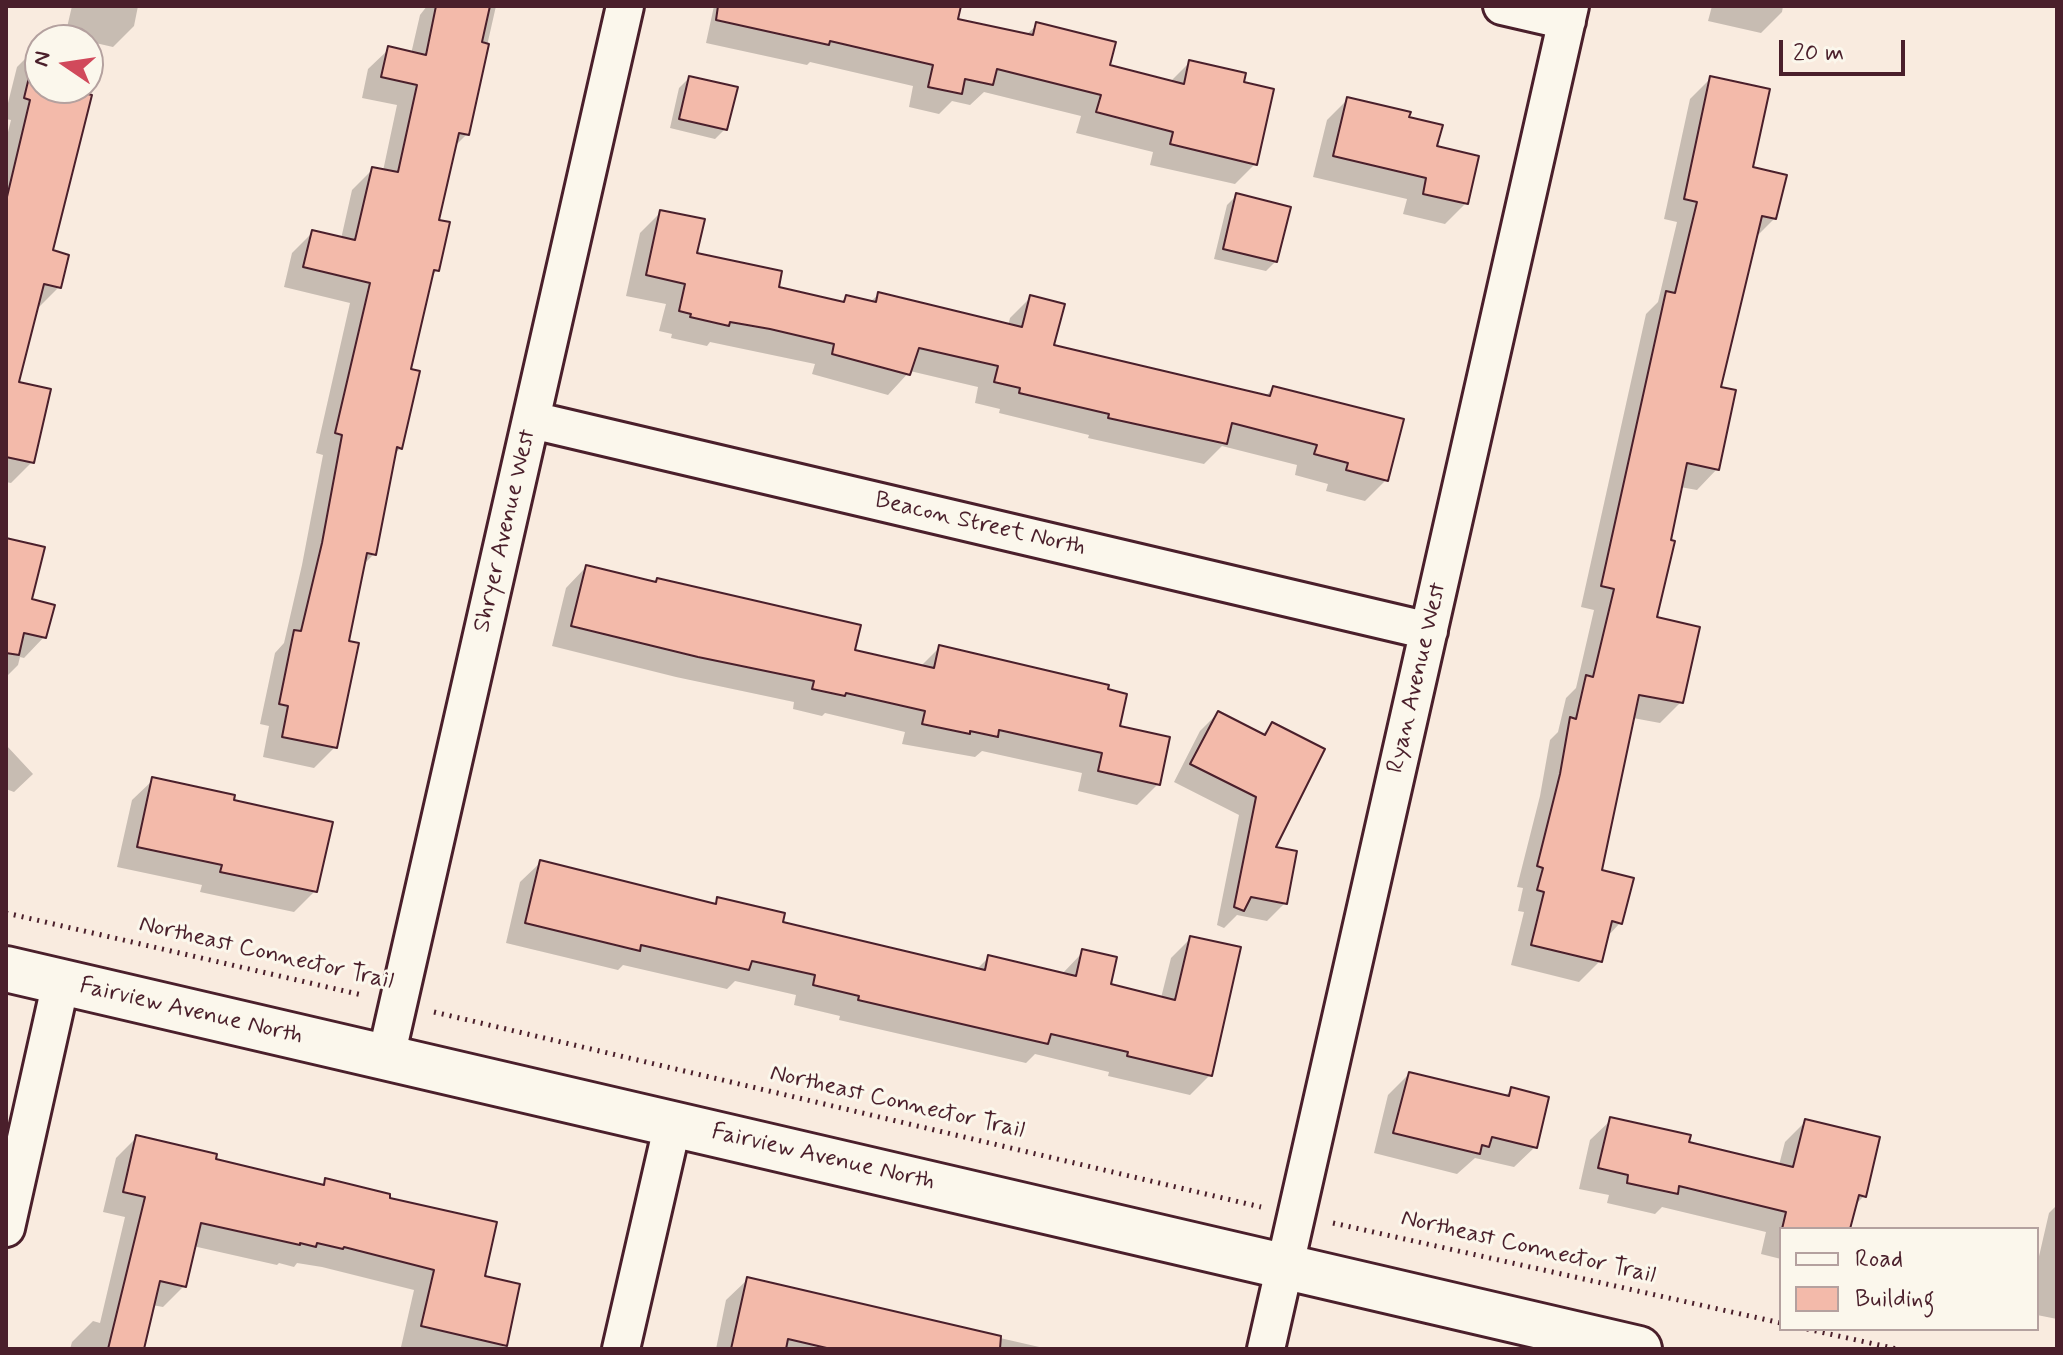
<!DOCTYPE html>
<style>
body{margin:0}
#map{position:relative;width:2063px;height:1355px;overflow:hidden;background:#f9ebdf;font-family:Mynerve,sans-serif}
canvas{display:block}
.frame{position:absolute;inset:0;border:8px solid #4a1f2b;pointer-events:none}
.legend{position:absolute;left:1779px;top:1227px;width:260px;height:104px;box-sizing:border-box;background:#fbf7ec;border:2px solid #b4a19f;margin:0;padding:10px 14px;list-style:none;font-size:24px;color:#4a1f2b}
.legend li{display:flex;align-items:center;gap:16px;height:40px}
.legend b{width:40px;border:2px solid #b4a19f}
.north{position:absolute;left:24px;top:24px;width:80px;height:80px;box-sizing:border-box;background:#fbf7ec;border:2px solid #b4a19f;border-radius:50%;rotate:283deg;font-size:22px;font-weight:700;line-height:32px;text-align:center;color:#4a1f2b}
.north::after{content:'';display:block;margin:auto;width:28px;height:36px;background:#d1495b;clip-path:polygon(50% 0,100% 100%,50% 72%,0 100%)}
.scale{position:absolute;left:1779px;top:40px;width:126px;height:36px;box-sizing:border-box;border:4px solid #4a1f2b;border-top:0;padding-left:10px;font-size:24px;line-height:28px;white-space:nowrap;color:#4a1f2b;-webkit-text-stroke:6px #fbf7ec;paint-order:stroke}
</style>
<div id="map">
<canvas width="2063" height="1355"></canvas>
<div class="frame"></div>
<ul class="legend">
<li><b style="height:10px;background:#fbf7ec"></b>Road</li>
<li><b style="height:22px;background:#f3baaa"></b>Building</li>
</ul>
<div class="north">N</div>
<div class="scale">20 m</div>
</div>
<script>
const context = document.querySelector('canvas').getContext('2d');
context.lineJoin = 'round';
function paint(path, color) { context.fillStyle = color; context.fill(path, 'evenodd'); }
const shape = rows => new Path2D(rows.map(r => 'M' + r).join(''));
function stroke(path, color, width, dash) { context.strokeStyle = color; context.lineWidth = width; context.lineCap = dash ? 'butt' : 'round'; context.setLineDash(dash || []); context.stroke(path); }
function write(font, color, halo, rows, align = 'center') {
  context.font = font + ' Mynerve,sans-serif'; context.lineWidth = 6; context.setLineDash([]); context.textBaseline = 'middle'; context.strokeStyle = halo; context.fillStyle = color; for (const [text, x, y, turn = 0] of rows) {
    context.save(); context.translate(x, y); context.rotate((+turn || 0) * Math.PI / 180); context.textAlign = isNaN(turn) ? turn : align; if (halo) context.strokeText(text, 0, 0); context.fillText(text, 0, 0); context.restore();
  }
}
const shadow = shape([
 [72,6,138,6,134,26,113,47,65,36],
 [427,6,496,6,467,134,454,147,437,221,437,270,430,278,408,370,401,448,394,454,374,554,363,565,347,643,335,747,314,768,263,757,269,726,260,724,275,653,284,643,302,565,323,455,316,453,350,303,284,287,292,253,313,232,341,239,352,190,372,170,383,171,397,105,362,98,368,69,389,49,411,54,420,15],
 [714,6,954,6,956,20,1026,35,1037,25,1108,67,1169,83,1190,62,1241,83,1255,164,1235,184,1150,165,1153,152,1076,133,1081,116,984,92,970,105,952,101,939,114,909,107,913,86,810,62,807,65,706,43],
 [1712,6,1783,6,1782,12,1761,33,1708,21],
 [38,46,40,47,40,88,79,88,51,252,59,287,38,308,36,307,16,383,32,462,11,483,6,482,6,140,11,120,6,119,6,111,17,67],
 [689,78,725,129,715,139,670,128,679,88],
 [1711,78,1775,218,1754,239,1719,388,1717,469,1697,490,1680,487,1655,619,1681,702,1660,723,1633,718,1600,872,1620,923,1606,938,1600,961,1579,982,1511,965,1524,912,1518,911,1523,888,1517,887,1540,796,1550,740,1558,732,1566,698,1576,688,1594,610,1581,607,1646,314,1658,302,1677,222,1664,219,1690,99],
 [1348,99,1407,119,1435,147,1466,203,1445,224,1403,214,1407,199,1313,177,1327,120],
 [1237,195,1276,261,1266,271,1214,259,1227,205],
 [661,212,694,255,776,289,840,304,846,297,870,302,879,294,1008,326,1010,318,1031,297,1052,347,1265,397,1273,388,1386,480,1365,501,1326,491,1328,484,1295,475,1297,465,1222,446,1204,464,1088,438,1089,435,999,413,1000,409,975,403,978,387,910,371,888,395,812,374,815,364,710,342,707,346,671,338,672,334,659,331,666,304,626,296,640,233],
 [6,540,44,637,24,658,20,657,18,665,6,677],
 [586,567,654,584,658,580,853,651,920,667,940,647,1117,727,1158,784,1137,805,1078,791,1082,773,982,751,975,757,902,744,905,732,825,713,822,716,793,709,794,702,676,677,552,646,566,588],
 [1218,713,1262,735,1272,725,1273,848,1285,903,1267,921,1237,915,1224,928,1217,925,1239,815,1174,782,1200,731],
 [6,745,33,774,14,792,6,789],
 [153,780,232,802,315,891,294,912,200,892,202,885,117,867,132,800],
 [541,862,713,905,718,899,780,923,976,970,989,957,1062,974,1083,952,1108,986,1161,998,1171,958,1191,938,1210,1075,1190,1095,1108,1076,1109,1072,1035,1054,1026,1063,839,1020,840,1016,794,1005,796,995,735,981,727,989,623,965,618,970,506,943,520,882],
 [1409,1074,1504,1097,1512,1089,1535,1147,1514,1167,1475,1158,1457,1174,1374,1153,1388,1095],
 [1611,1120,1687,1143,1779,1165,1785,1142,1806,1121,1864,1196,1854,1206,1848,1229,1781,1229,1781,1259,1761,1254,1766,1232,1662,1207,1655,1214,1607,1203,1609,1195,1579,1189,1590,1140],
 [137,1137,214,1161,320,1186,326,1180,387,1199,482,1278,505,1345,501,1349,401,1347,414,1290,322,1267,297,1263,294,1267,279,1263,277,1265,193,1246,184,1286,163,1307,152,1305,142,1349,70,1349,72,1342,93,1321,100,1323,125,1217,103,1212,116,1158],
 [2057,1205,2057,1319,2037,1315,2037,1265,2049,1213],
 [747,1280,1048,1349,716,1349,726,1300]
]);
const building = shape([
 [436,6,490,6,482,42,489,44,469,135,459,133,439,220,450,222,439,271,434,270,411,369,420,371,402,449,397,447,376,555,367,553,349,641,359,643,337,748,282,737,288,706,279,704,294,630,301,631,322,543,342,435,335,433,370,283,303,267,312,230,355,240,372,167,398,172,417,85,381,77,388,46,426,55,436,6],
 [718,6,961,6,958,19,1033,35,1036,22,1116,42,1110,65,1184,84,1189,60,1246,73,1244,82,1274,89,1257,165,1170,144,1173,132,1096,112,1101,95,997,69,993,85,965,79,962,94,928,87,933,65,830,41,829,45,716,20,718,6],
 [37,44,40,45,40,88,81,88,80,92,92,95,53,250,69,255,61,288,44,284,19,382,51,389,34,463,6,457,6,201,30,100,24,98,37,44],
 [689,76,738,87,727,130,679,119,689,76],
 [1710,76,1770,89,1753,167,1787,175,1776,219,1762,216,1721,387,1736,390,1719,470,1687,463,1671,540,1675,541,1657,617,1700,627,1683,703,1639,695,1602,870,1634,878,1622,924,1612,921,1602,962,1531,945,1544,892,1537,890,1543,868,1537,866,1560,774,1570,717,1576,719,1586,675,1593,677,1614,589,1601,586,1666,291,1675,293,1697,202,1684,199,1710,76],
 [1347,97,1411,112,1409,117,1443,125,1437,146,1479,156,1468,204,1423,194,1426,178,1333,156,1347,97],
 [1236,193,1291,207,1277,262,1223,249,1236,193],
 [660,210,705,219,697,253,782,271,779,287,844,302,846,295,876,302,878,292,1022,327,1030,295,1065,304,1054,345,1270,396,1273,386,1404,419,1388,481,1346,470,1348,463,1314,454,1317,445,1232,423,1227,444,1108,418,1109,414,1019,393,1020,388,994,382,998,366,919,348,910,375,832,354,834,344,770,329,730,322,729,326,690,317,691,314,679,311,685,284,646,275,660,210],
 [6,538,45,547,32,599,55,605,46,638,24,633,19,655,6,653,6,538],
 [586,565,656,582,657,578,861,625,855,650,934,668,939,645,1109,685,1108,689,1127,694,1120,726,1170,737,1160,785,1098,771,1102,753,999,730,998,737,970,731,970,734,922,724,925,711,846,693,845,696,812,689,814,681,698,657,571,626,586,565],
 [1218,711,1265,735,1272,722,1325,749,1276,847,1297,851,1287,904,1251,897,1244,911,1234,907,1256,797,1190,764,1218,711],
 [152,777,235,795,234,800,333,822,317,892,220,872,222,865,137,847,152,777],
 [540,860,716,904,717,897,785,913,783,922,985,970,988,955,1076,976,1082,949,1117,957,1111,984,1175,1000,1190,936,1241,947,1212,1076,1127,1056,1128,1052,1051,1034,1048,1044,858,1000,859,996,813,985,815,975,752,961,749,970,641,945,640,951,525,923,540,860],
 [1409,1072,1509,1096,1511,1087,1549,1097,1537,1148,1492,1137,1489,1147,1482,1145,1480,1154,1393,1133,1409,1072],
 [1610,1117,1691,1135,1689,1142,1793,1167,1805,1119,1880,1137,1866,1197,1859,1195,1850,1229,1782,1229,1786,1212,1679,1186,1678,1194,1627,1183,1628,1175,1598,1168,1610,1117],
 [136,1135,217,1154,216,1159,324,1185,325,1178,390,1194,390,1198,497,1222,485,1276,520,1284,507,1346,421,1326,434,1270,344,1247,343,1249,317,1243,316,1247,300,1243,300,1245,201,1223,186,1287,160,1281,144,1349,108,1349,145,1197,123,1192,136,1135],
 [747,1277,1001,1336,1000,1349,831,1349,788,1339,786,1349,731,1349,747,1277]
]);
const path = shape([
 [6,913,362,995],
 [434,1012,1261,1207],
 [1333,1223,1781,1323],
 [1807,1329,1897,1349]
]);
const street = shape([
 [1502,6,1567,21],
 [532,420,1429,631],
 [386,1057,625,6],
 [6,1228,61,982],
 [621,1349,673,1123],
 [1266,1349,1570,6]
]);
const secondary = shape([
 [6,969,1639,1349]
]);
const streetNames = [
 ["Beacon Street North",980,525,13],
 ["Shryer Avenue West",506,531,-77],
 ["Ryan Avenue West",1418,678,-77],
 ["Northeast Connector Trail",266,954,13],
 ["Fairview Avenue North",191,1012,13],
 ["Northeast Connector Trail",897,1103,13],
 ["Fairview Avenue North",823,1158,13],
 ["Northeast Connector Trail",1528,1248,13]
];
paint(shadow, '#0003');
paint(building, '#f3baaa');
stroke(building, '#4a1f2b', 2);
stroke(street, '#4a1f2b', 42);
stroke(secondary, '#4a1f2b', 50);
stroke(path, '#4a1f2b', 5, [2, 6]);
stroke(street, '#fbf7ec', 36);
stroke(secondary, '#fbf7ec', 44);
write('24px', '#4a1f2b', '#fbf7ec', streetNames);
</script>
